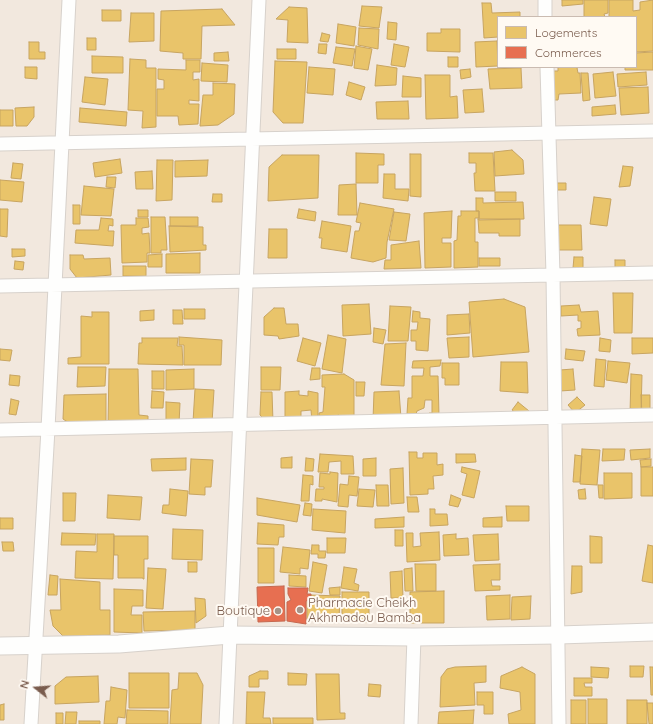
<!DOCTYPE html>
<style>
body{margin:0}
#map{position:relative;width:653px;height:724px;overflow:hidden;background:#f9f5f0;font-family:Quicksand,sans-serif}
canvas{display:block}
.legend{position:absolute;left:497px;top:16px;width:140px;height:52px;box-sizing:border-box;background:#fffaf3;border:1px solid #cabbb1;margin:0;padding:5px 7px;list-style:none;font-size:12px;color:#7a5c4d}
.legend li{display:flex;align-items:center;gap:8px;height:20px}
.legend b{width:20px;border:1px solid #cabbb1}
.north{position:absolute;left:16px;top:668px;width:40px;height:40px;-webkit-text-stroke:3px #fffaf3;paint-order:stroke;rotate:287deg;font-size:11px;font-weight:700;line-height:16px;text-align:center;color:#7a5c4d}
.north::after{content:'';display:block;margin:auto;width:14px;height:18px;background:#7a5c4d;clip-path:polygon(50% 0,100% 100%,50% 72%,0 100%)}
</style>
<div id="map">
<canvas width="653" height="724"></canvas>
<ul class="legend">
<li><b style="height:11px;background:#e9c46a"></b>Logements</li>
<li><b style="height:11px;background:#e76f51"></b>Commerces</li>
</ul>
<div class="north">N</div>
</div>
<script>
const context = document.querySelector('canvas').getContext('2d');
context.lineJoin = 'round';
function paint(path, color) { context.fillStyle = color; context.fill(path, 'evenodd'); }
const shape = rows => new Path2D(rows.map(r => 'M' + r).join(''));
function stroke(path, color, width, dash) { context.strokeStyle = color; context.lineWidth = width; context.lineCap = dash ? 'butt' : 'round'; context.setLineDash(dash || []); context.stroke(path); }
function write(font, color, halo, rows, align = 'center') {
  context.font = font + ' Quicksand,sans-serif'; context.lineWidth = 4; context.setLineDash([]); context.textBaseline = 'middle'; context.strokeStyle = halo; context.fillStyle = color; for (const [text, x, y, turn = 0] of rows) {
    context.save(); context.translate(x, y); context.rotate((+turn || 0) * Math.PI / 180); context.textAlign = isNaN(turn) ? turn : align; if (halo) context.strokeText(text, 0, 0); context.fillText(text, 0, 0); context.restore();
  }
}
const residential = shape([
 [0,0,653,0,653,724,0,724],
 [498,17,636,17,636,67,498,67]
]);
const homes = shape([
 [562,0,583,0,583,4,562,6,562,0],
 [584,0,608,0,608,13,604,14,605,17,584,17,584,0],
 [609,0,633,0,633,11,640,10,640,2,653,0,653,51,636,52,636,17,609,17,609,0],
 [482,3,491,3,492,13,520,12,520,17,498,17,498,37,484,38,482,3],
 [362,6,382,7,379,28,359,26,362,6],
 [289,7,307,8,308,43,287,42,288,20,276,19,289,7],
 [222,9,235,25,202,26,201,59,183,59,183,53,160,51,161,11,222,9],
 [102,10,121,10,121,21,102,21,102,10],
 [131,13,154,13,154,41,129,42,131,13],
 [388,22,397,23,396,40,387,39,388,22],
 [338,24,356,27,354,46,336,43,338,24],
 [359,28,379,29,378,49,358,45,359,28],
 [441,29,460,29,460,52,427,51,427,33,441,33,441,29],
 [322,33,330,35,328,42,320,41,322,33],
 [87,38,96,38,96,50,87,50,87,38],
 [497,41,498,66,476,67,475,42,497,41],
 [29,42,39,42,39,52,45,52,45,59,29,59,29,42],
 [319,44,327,44,326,54,318,53,319,44],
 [394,44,409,47,405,67,391,65,394,44],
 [356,46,372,49,368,70,354,68,356,46],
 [336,47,355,49,352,66,333,63,336,47],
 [277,49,296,49,296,59,277,59,277,49],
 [228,52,229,61,214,61,214,53,228,52],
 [653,52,653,70,625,70,625,67,636,67,636,53,653,52],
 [92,56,123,57,123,73,92,73,92,56],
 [448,57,458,57,458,67,448,67,448,57],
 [130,59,146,60,146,68,156,68,156,127,142,128,143,111,128,110,130,59],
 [186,60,200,60,200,72,193,72,193,80,199,79,199,101,189,100,189,104,199,104,198,124,179,125,178,116,157,116,157,89,164,89,164,80,158,79,158,69,186,70,186,60],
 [275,61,307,62,303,123,283,123,273,112,275,61],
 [202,63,228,65,227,82,201,81,202,63],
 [377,65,397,68,396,85,375,86,377,65],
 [25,67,37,67,37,79,25,78,25,67],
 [309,67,335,69,333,95,307,93,309,67],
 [558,67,580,67,577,68,578,73,580,73,581,93,559,94,558,100,554,100,553,71,558,71,558,67],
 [521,68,522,88,490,89,488,69,521,68],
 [470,69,471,77,461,79,460,70,470,69],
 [613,72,616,96,595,98,593,74,613,72],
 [646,72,647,85,618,87,617,74,646,72],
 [581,73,588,73,590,100,583,101,581,73],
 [425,75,450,75,450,97,457,96,458,118,426,119,425,75],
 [403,76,421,78,421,97,402,97,403,76],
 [85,77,108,79,105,105,82,102,85,77],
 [349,82,365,87,361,100,346,95,349,82],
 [213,83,235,84,234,114,218,125,200,126,203,95,213,95,213,83],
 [648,87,649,113,621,115,619,88,648,87],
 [482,89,484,112,465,113,463,90,482,89],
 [408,101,409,119,377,119,376,102,408,101],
 [615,105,616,114,592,116,592,107,615,105],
 [34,107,34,117,27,126,16,126,15,108,34,107],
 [80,108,127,112,126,126,79,122,80,108],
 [0,110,13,110,13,126,0,126,0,110],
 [512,150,523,160,524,174,495,176,494,152,512,150],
 [356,153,384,154,384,165,378,165,378,183,356,183,356,153],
 [469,153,493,153,495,191,475,191,474,173,476,173,476,163,469,163,469,153],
 [410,154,421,154,421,197,410,196,410,154],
 [282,155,319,155,318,198,268,201,269,167,282,155],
 [120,159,122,173,95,177,93,163,120,159],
 [157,160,173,160,172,200,156,201,157,160],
 [208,160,207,176,175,177,175,161,208,160],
 [13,163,23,164,21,179,11,178,13,163],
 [623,166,633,167,630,186,619,187,623,166],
 [152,171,153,189,136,189,135,172,152,171],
 [384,174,395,174,395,189,409,189,408,201,383,198,384,174],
 [107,177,116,177,115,188,106,187,107,177],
 [0,180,24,182,22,202,0,200,0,180],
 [556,183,566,183,566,190,556,190,556,183],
 [356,184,357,215,338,215,339,185,356,184],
 [84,186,114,189,111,216,81,215,84,186],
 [495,192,516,192,516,201,495,201,495,192],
 [213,194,222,194,222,202,212,202,213,194],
 [594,197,611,199,607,226,590,224,594,197],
 [476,198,483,198,483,203,523,202,524,219,479,220,479,211,476,211,476,198],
 [360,203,394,209,387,242,386,258,373,262,351,258,355,231,359,231,361,223,356,222,360,203],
 [73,205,80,205,80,224,73,224,73,205],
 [0,209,8,209,7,237,0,236,0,209],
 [299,209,316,212,315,221,297,218,299,209],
 [138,210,148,210,148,217,138,217,138,210],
 [452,211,451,238,442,238,442,243,451,243,451,267,425,268,424,213,452,211],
 [461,211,479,211,479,218,475,218,475,242,478,242,478,267,454,268,454,241,457,240,458,216,461,216,461,211],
 [394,212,410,214,406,241,389,240,394,212],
 [151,217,165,217,167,250,161,250,161,253,151,253,151,217],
 [170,217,198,217,198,226,170,226,170,217],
 [101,218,113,219,113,226,109,225,108,231,114,231,113,246,75,243,76,230,99,230,101,218],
 [136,218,148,218,149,227,142,228,142,234,149,233,150,253,147,253,147,262,122,263,121,225,136,225,136,218],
 [478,219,520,219,520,236,499,236,499,233,479,233,478,219],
 [322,221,351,226,347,252,321,248,322,238,319,238,322,221],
 [558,225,581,225,582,250,558,250,558,225],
 [169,226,203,227,203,245,206,245,206,250,170,252,169,226],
 [269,229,287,229,287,258,268,258,269,229],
 [419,241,421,268,384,269,385,260,391,260,391,245,419,241],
 [12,249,25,249,25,256,12,257,12,249],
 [200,253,200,273,166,273,166,254,200,253],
 [162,254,162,267,148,267,148,255,162,254],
 [70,255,83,255,84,259,110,258,111,275,77,278,70,269,70,255],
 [574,257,583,257,583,268,573,268,574,257],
 [479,258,500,258,500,266,479,266,479,258],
 [615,260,625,260,625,270,615,270,615,260],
 [15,261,24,262,23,270,14,269,15,261],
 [123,266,146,266,146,276,123,276,123,266],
 [613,293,633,293,632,333,614,333,613,293],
 [504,299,525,307,529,352,473,357,469,302,504,299],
 [369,304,371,334,343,336,342,305,369,304],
 [579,305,581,312,598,311,600,335,578,336,577,329,581,328,581,321,578,321,578,315,561,316,561,306,579,305],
 [390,306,411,307,408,341,388,341,390,306],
 [274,308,284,308,286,324,298,324,299,336,279,339,278,336,264,335,264,317,274,308],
 [184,309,205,309,205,319,184,319,184,309],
 [154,310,154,320,140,321,140,311,154,310],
 [173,310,182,310,183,324,173,324,173,310],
 [413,311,420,312,420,318,430,319,428,351,416,350,416,341,411,341,411,330,417,330,418,322,412,322,413,311],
 [92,312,109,312,109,364,68,364,68,358,81,357,81,316,92,317,92,312],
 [469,314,470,333,447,335,447,315,469,314],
 [374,328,386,330,383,344,373,342,374,328],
 [328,335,346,339,342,373,322,369,328,335],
 [179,337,222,340,221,365,184,365,184,345,179,345,179,337],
 [469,337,469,357,449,358,447,338,469,337],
 [142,338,178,338,177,346,182,346,183,365,138,364,139,343,142,343,142,338],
 [303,338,321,343,315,366,297,361,303,338],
 [600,338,611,340,610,352,599,351,600,338],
 [632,338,653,338,653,353,632,354,632,338],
 [406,343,404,386,381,385,385,344,406,343],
 [0,349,12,350,10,361,0,360,0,349],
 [566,349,585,351,583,361,565,359,566,349],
 [596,359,606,360,604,387,594,386,596,359],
 [441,360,440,366,430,367,430,376,438,376,439,416,429,416,429,413,432,413,432,400,425,400,424,408,417,411,416,414,407,414,408,398,412,398,412,376,423,376,424,368,412,368,413,361,441,360],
 [608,361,630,363,627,383,606,380,608,361],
 [501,362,527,362,528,393,500,391,501,362],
 [442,363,459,363,459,385,445,385,445,378,442,378,442,363],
 [78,367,106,367,105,386,77,387,78,367],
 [261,367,281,367,280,390,261,390,261,367],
 [312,368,320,368,320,379,310,380,312,368],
 [109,369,138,369,139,415,148,416,148,423,108,426,109,369],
 [194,369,194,389,166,390,166,370,194,369],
 [573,369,575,390,560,391,560,370,573,369],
 [152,371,164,371,164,389,152,389,152,371],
 [344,374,354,380,354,419,340,422,339,415,319,420,319,413,323,412,325,387,322,387,322,375,344,374],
 [631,374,642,375,641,414,630,414,631,374],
 [10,375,20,376,19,386,9,385,10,375],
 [356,382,365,382,364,396,356,396,356,382],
 [195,389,214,390,212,423,193,422,195,389],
 [152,391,164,392,163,408,151,408,152,391],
 [299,391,299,395,308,396,308,391,318,393,318,421,312,422,311,410,301,411,301,423,285,424,285,392,299,391],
 [399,391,401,418,373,420,374,392,399,391],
 [261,392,272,392,273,422,267,422,260,415,261,392],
 [106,394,106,427,75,427,63,419,64,395,106,394],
 [641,395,650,395,650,414,642,415,641,395],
 [577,397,585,405,575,413,568,405,577,397],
 [11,399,19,401,16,415,9,414,11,399],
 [166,402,180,403,179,424,166,424,166,402],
 [518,402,529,411,522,418,512,410,518,402],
 [582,449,600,450,597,485,580,484,582,449],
 [603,449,625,449,624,460,602,461,603,449],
 [650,449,650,458,631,460,630,450,650,449],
 [409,452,417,452,417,458,423,458,423,453,437,453,437,465,443,464,443,475,433,476,434,489,428,489,428,494,410,495,409,452],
 [320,454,353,456,354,474,341,474,341,461,329,462,328,472,318,472,320,454],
 [456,454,475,454,476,462,456,463,456,454],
 [575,455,582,456,580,482,573,482,575,455],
 [292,457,292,468,281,468,281,458,292,457],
 [186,458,186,470,152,471,151,459,186,458],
 [306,458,314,459,313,471,305,471,306,458],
 [376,458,376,476,363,476,363,459,376,458],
 [191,459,213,460,211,487,205,487,205,495,189,494,191,459],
 [651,459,651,466,641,467,640,460,651,459],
 [462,467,480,471,474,498,462,495,467,474,461,472,462,467],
 [641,467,653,467,653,496,641,496,641,467],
 [403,468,404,503,391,504,390,469,403,468],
 [330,472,338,473,337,502,322,499,322,501,315,501,316,489,324,489,324,487,319,487,320,473,330,474,330,472],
 [604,473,632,473,632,498,604,499,604,473],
 [303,475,313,476,313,485,310,484,309,501,301,501,303,475],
 [349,476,359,477,357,496,349,495,348,507,338,506,340,484,348,485,349,476],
 [376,485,388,485,389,506,377,506,376,485],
 [598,485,603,485,603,498,599,498,598,485],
 [170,489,188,491,186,516,162,513,163,505,169,505,170,489],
 [359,489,375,490,373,507,357,506,359,489],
 [585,489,586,499,579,499,578,490,585,489],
 [63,493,76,493,75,521,63,521,63,493],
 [108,495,142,497,140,520,107,518,108,495],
 [451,495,461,499,458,507,449,505,451,495],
 [407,497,417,497,419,512,408,512,407,497],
 [257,498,300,505,297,522,257,515,257,498],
 [305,503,312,504,311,516,303,515,305,503],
 [506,506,529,506,529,521,507,521,506,506],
 [313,509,346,511,345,533,312,530,313,509],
 [430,509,435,509,435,514,447,514,448,525,430,526,430,509],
 [404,517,404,527,375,528,375,519,404,517],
 [502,517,502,527,483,527,483,518,502,517],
 [0,518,13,518,13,529,0,529,0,518],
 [258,523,284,525,284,537,279,537,278,545,257,544,258,523],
 [173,529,203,530,202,560,172,559,173,529],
 [395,530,403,530,403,546,395,546,395,530],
 [439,532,440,560,407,562,406,533,413,533,413,547,421,546,420,533,439,532],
 [62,533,96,534,95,545,61,545,62,533],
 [97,534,114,534,113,579,75,578,76,551,97,552,97,534],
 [456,534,456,539,468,538,469,555,444,556,443,535,456,534],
 [498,534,499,560,475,561,473,535,498,534],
 [114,536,148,536,148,559,144,559,144,579,143,579,143,578,118,578,118,555,114,555,114,536],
 [590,536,602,537,602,563,590,563,590,536],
 [327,538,346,538,345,553,327,553,327,538],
 [2,542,13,542,14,551,3,551,2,542],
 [312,545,319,545,319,551,326,551,325,558,318,558,318,554,311,554,312,545],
 [648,545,653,546,653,583,642,581,648,545],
 [283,547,310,550,308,569,300,568,300,574,280,572,283,547],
 [258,548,274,548,274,583,258,583,258,548],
 [188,562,197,562,197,572,188,572,188,562],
 [313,562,327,565,322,593,309,591,313,562],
 [415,564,436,564,436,591,416,591,415,564],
 [500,564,500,580,491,580,492,586,500,586,500,590,475,591,473,565,500,564],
 [572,566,582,566,582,592,571,594,572,566],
 [344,567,357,569,354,583,359,585,358,591,341,588,344,567],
 [148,568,166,569,163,609,146,608,148,568],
 [412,568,413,591,405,591,404,569,412,568],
 [402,571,403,598,391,598,390,572,402,571],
 [50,575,58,576,57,595,48,595,50,575],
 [289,575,306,576,306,587,289,586,289,575],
 [60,579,100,582,100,610,110,610,110,635,63,636,53,626,50,610,61,610,60,579],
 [340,587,340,595,330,595,329,588,340,587],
 [114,589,143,590,143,606,132,606,131,615,142,615,142,633,114,632,114,589],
 [444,591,444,623,410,623,410,592,444,591],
 [342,592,369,592,369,622,342,622,342,592],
 [311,595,340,596,339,620,307,619,307,602,311,602,311,595],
 [510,595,510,619,487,620,486,596,510,595],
 [531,596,530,619,511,620,512,597,531,596],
 [195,598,205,599,206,616,196,623,195,598],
 [195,611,195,630,144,631,143,612,195,611],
 [486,666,486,682,474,683,475,705,440,707,441,677,447,669,455,667,486,666],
 [630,666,644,666,643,677,630,677,630,666],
 [522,667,535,674,535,724,509,724,508,714,521,710,520,692,500,688,501,676,522,667],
 [591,667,609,668,608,678,591,677,591,667],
 [650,667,653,667,653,695,651,695,650,667],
 [260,671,268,671,268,679,259,679,259,687,249,687,249,676,260,671],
 [129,673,169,673,169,708,129,708,129,673],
 [179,673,197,673,203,685,201,724,170,724,172,690,178,689,179,673],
 [288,673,307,674,306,685,288,685,288,673],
 [316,674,339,674,340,713,345,713,345,719,317,720,316,674],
 [98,676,99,702,55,704,55,686,66,677,98,676],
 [574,678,592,678,592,683,584,683,585,687,592,687,592,696,574,696,574,678],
 [369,684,381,685,380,697,368,696,369,684],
 [111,687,127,690,125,718,118,717,117,724,104,724,106,701,110,701,111,687],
 [247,692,265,692,263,718,270,718,271,724,246,724,247,692],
 [477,692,493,692,493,714,484,714,484,705,477,705,477,692],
 [588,699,607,699,607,724,588,724,588,699],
 [571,700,586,700,586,724,571,724,571,700],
 [627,700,647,700,647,724,627,724,627,700],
 [647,703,653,703,653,724,649,724,647,703],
 [4,704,4,720,0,720,0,705,4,704],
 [127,710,168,711,168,724,126,724,127,710],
 [474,710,473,724,438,724,439,712,474,710],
 [66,712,77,712,76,724,65,724,66,712],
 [56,713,63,713,63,724,56,724,56,713],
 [273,718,313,718,313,724,273,724,273,718],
 [79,721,100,721,100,724,79,724,79,721]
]);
const shops = shape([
 [284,586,285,621,258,622,257,587,284,586],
 [288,588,308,588,307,594,311,594,310,601,306,601,306,624,287,621,287,602,291,600,288,594,288,588]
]);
const minor = shape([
 [545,0,545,17],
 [547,67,553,275,559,724],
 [0,144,653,131],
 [0,286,653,273],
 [0,430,653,415],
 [31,724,48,429,69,0],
 [226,724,259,0],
 [411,724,414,637]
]);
const tertiary = shape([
 [0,646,119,644,230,635,414,637,559,635,653,632]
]);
const markers = [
 [300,610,4,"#a69286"],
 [278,611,4,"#a69286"]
];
const poiNames = [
 ["Pharmacie Cheikh",308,603],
 ["Akhmadou Bamba",308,618],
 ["Boutique",270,611,"right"]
];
paint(residential, '#f2e8de');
paint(homes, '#e9c46a');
stroke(homes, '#c8a561', 1);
paint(shops, '#e76f51');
stroke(shops, '#c66950', 1);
stroke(minor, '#d7d1cb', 15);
stroke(tertiary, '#d7d1cb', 19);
stroke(minor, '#fefefd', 13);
stroke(tertiary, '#fefefd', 17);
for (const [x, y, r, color] of markers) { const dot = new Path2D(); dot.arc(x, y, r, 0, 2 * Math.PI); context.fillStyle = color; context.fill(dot); stroke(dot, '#fffaf3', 1.5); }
write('13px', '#7a5c4d', '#fffaf3', poiNames, 'left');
</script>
